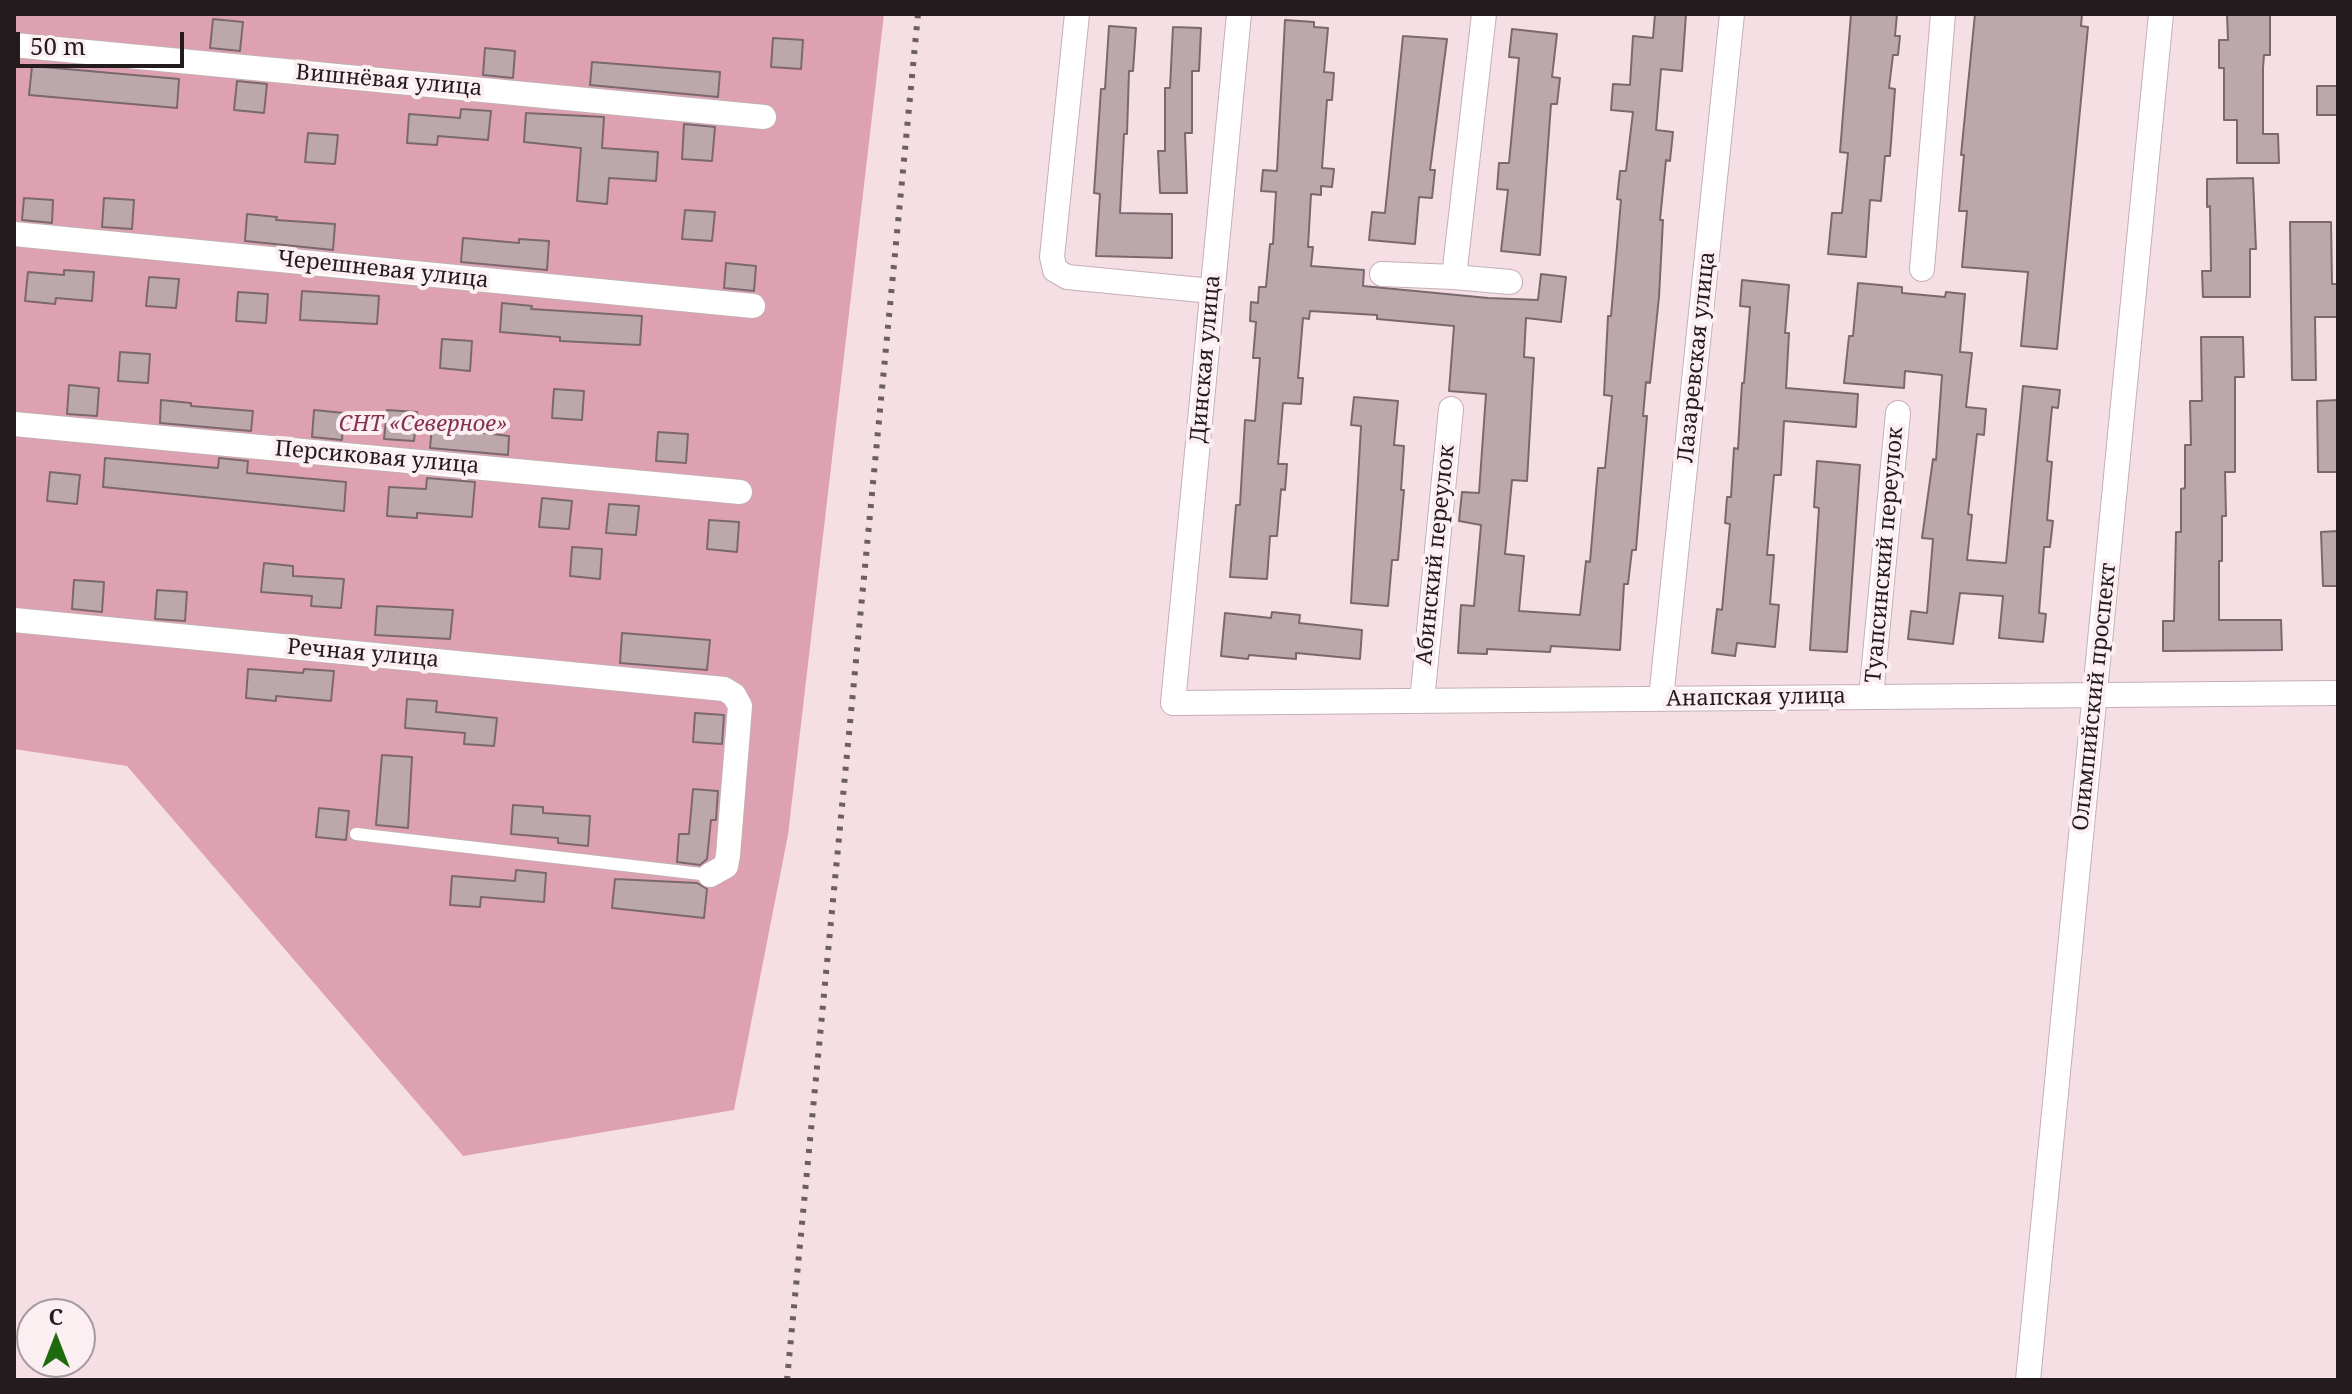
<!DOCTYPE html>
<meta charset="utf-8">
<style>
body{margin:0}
#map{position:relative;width:2352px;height:1394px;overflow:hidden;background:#f5dfe4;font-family:"Noto Serif",serif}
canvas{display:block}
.frame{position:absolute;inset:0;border:16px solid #231b1d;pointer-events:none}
.north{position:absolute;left:16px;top:1298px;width:80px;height:80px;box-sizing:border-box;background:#fceff2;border:2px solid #a59a9d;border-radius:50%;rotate:0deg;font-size:22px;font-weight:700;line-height:32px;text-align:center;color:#231b1d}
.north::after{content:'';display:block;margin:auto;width:28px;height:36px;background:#1e6b0e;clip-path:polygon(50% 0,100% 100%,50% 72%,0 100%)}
.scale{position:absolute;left:16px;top:32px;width:168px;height:36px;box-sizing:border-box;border:4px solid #231b1d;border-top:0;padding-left:10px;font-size:24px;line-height:28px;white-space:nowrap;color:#231b1d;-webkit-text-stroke:6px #fceff2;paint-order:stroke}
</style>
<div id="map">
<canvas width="2352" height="1394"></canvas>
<div class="frame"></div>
<div class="north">С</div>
<div class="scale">50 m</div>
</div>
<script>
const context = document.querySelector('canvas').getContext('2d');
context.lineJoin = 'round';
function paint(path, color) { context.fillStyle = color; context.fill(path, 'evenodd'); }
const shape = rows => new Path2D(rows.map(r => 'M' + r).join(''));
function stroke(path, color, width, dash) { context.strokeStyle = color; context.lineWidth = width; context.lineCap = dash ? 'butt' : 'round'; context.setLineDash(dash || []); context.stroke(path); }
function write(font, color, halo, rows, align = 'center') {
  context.font = font + ' "Noto Serif",serif'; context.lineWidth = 8; context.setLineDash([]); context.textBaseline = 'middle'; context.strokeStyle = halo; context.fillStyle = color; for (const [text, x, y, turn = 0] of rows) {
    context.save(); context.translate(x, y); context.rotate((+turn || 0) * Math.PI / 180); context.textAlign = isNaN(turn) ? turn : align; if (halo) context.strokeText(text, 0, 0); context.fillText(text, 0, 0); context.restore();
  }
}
const green = shape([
 [14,14,884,14,788,835,734,1110,463,1156,127,766,14,749]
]);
const building = shape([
 [1655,14,1686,14,1682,71,1661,69,1656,130,1673,132,1670,161,1666,160,1660,220,1663,220,1659,297,1650,383,1646,382,1643,416,1647,416,1636,550,1632,550,1628,584,1624,584,1620,650,1551,646,1550,652,1487,649,1487,654,1458,653,1461,605,1474,606,1481,525,1459,521,1462,492,1479,493,1486,394,1449,391,1454,326,1377,319,1377,315,1310,311,1309,319,1303,318,1298,378,1303,378,1301,404,1283,403,1278,464,1287,464,1285,490,1281,489,1277,536,1270,536,1267,579,1230,577,1236,505,1240,505,1245,420,1255,421,1260,358,1253,358,1256,322,1250,321,1251,302,1258,303,1259,287,1266,287,1270,244,1273,244,1276,192,1261,191,1263,170,1277,171,1285,20,1314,22,1314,27,1328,28,1324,72,1334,73,1332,100,1327,100,1322,168,1334,169,1332,187,1321,186,1321,195,1311,194,1308,247,1313,247,1311,266,1364,270,1363,286,1488,298,1538,300,1541,274,1566,277,1561,322,1526,318,1524,357,1534,358,1527,481,1512,480,1505,554,1524,556,1519,611,1580,615,1586,561,1590,562,1598,468,1605,468,1612,396,1604,395,1608,316,1611,316,1621,200,1617,199,1620,171,1626,171,1633,112,1611,110,1613,84,1630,85,1633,36,1653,38,1655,14],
 [1851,14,1897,14,1895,36,1900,36,1898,55,1893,55,1889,88,1895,89,1890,156,1885,156,1881,201,1870,200,1866,257,1828,254,1832,213,1842,213,1848,153,1840,152,1851,14],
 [1975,14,2082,14,2081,26,2088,27,2057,349,2021,346,2028,272,1962,267,1967,211,1959,211,1964,155,1961,155,1975,14],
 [2227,14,2270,14,2270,55,2264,55,2263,68,2263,134,2278,134,2279,163,2237,163,2237,120,2224,120,2224,68,2219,68,2219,40,2228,40,2227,14],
 [213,19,243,22,240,51,210,48,213,19],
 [1109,26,1136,28,1133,71,1129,71,1127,134,1124,134,1120,213,1172,214,1172,258,1096,256,1100,194,1094,193,1101,89,1105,89,1109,26],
 [1173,27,1201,28,1199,71,1192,71,1192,133,1185,133,1187,193,1160,193,1158,151,1165,151,1165,88,1170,88,1173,27],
 [1512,29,1557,34,1552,77,1560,78,1557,104,1551,104,1540,255,1501,251,1508,190,1497,189,1499,163,1509,163,1519,58,1509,57,1512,29],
 [1403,36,1447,39,1430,170,1435,170,1432,198,1419,197,1415,244,1369,240,1372,212,1385,213,1403,36],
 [773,38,803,40,801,69,771,67,773,38],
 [485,48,515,51,513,78,483,75,485,48],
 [592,62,720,72,718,97,590,85,592,62],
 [32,66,179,79,177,108,29,95,32,66],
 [237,81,267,84,264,113,234,110,237,81],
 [2317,86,2338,86,2338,115,2317,115,2317,86],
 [461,109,491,111,488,140,438,136,437,145,407,143,409,114,460,118,461,109],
 [526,113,604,117,602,148,658,152,656,181,609,178,607,204,577,201,581,148,524,142,526,113],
 [684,124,715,127,712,161,682,159,684,124],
 [308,133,338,135,335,164,305,162,308,133],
 [2253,178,2256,249,2250,249,2250,297,2203,297,2202,271,2211,271,2210,206,2207,207,2207,179,2253,178],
 [24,198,53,200,52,223,22,220,24,198],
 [104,198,134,200,132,229,102,227,104,198],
 [685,210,715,212,712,241,682,239,685,210],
 [247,214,277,217,276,220,335,224,333,250,245,241,247,214],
 [2290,222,2331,222,2332,284,2338,284,2338,317,2315,317,2316,380,2292,380,2290,222],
 [463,238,519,243,519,239,549,241,547,270,461,262,463,238],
 [726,263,756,266,754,291,724,288,726,263],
 [64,270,94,272,92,301,56,298,55,304,25,301,28,272,64,275,64,270],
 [149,277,179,279,176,308,146,306,149,277],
 [1742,280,1789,285,1785,333,1789,333,1786,388,1858,394,1856,427,1784,421,1781,475,1774,475,1767,555,1774,555,1770,604,1779,605,1775,647,1737,643,1735,656,1712,653,1717,609,1722,610,1730,524,1725,523,1727,497,1731,497,1734,448,1738,449,1742,383,1744,383,1750,307,1740,306,1742,280],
 [1858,283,1902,287,1902,293,1945,297,1946,292,1965,294,1960,352,1972,353,1966,407,1986,409,1984,435,1977,434,1968,514,1972,515,1967,560,2006,563,2023,386,2060,390,2058,408,2052,407,2047,461,2052,462,2047,520,2053,521,2050,547,2044,547,2039,613,2046,614,2043,642,1999,638,2003,596,1960,593,1953,644,1908,639,1911,611,1927,613,1933,539,1922,538,1933,459,1936,460,1942,375,1905,371,1904,388,1844,383,1849,336,1853,336,1858,283],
 [302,291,379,296,377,324,300,320,302,291],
 [238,292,268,294,266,323,236,321,238,292],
 [502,303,532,306,531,309,642,316,640,345,560,341,560,337,500,332,502,303],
 [2201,337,2243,337,2244,377,2235,377,2235,472,2225,472,2226,516,2222,516,2222,561,2219,561,2219,620,2281,620,2282,650,2163,651,2163,621,2174,621,2176,532,2181,532,2181,489,2185,488,2185,445,2191,445,2190,401,2202,401,2201,337],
 [442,339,472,341,470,371,440,368,442,339],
 [120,352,150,354,148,383,118,381,120,352],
 [69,385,99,388,97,416,67,414,69,385],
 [554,389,584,391,582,420,552,418,554,389],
 [1354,397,1398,401,1394,445,1404,446,1401,490,1404,490,1398,560,1392,560,1388,606,1351,603,1361,426,1351,425,1354,397],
 [161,400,191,403,191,406,253,411,251,431,160,423,161,400],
 [2338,400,2338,472,2318,472,2317,401,2338,400],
 [314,410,344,413,342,440,312,437,314,410],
 [387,410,417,412,414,441,384,439,387,410],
 [432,427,509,436,508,455,430,448,432,427],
 [658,432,688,434,686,463,656,461,658,432],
 [105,458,218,468,219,458,248,461,247,473,346,482,344,511,103,487,105,458],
 [1817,461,1860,465,1847,652,1810,650,1819,508,1814,507,1817,461],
 [50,472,80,475,77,504,47,501,50,472],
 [427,478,475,482,472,517,417,513,417,518,387,516,389,487,426,489,427,478],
 [542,498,572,501,569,529,539,527,542,498],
 [609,504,639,506,636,535,606,533,609,504],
 [709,520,739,522,737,552,707,549,709,520],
 [2338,531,2338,586,2323,586,2321,532,2338,531],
 [572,547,602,549,600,579,570,576,572,547],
 [264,563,293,566,293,576,344,579,341,608,311,606,312,596,261,592,264,563],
 [74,580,104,582,102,612,72,609,74,580],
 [157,590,187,592,185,621,155,619,157,590],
 [377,606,453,610,450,639,375,635,377,606],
 [1272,612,1300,615,1299,623,1362,630,1360,659,1296,653,1296,659,1249,655,1248,659,1221,656,1225,613,1271,618,1272,612],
 [622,633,710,640,707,670,620,663,622,633],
 [248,669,303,673,304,669,334,671,331,701,276,696,276,701,246,698,248,669],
 [407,699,437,701,436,712,497,718,494,746,464,744,465,733,405,728,407,699],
 [695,713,724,715,722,744,693,742,695,713],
 [382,755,412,757,408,828,376,825,382,755],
 [693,789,718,791,716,820,711,820,707,859,700,865,677,862,679,834,689,834,693,789],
 [513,805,543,807,543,813,590,816,588,846,558,843,558,838,511,834,513,805],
 [319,808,349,811,346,840,316,837,319,808],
 [516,870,546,873,544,902,481,897,480,907,450,905,452,876,515,881,516,870],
 [615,879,697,883,707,889,704,918,612,908,615,879]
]);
const lane = shape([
 [356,834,710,875]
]);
const street = shape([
 [1077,14,1052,257,1055,270,1067,277,1212,291],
 [1239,14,1173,703,2338,693],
 [14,45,764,117],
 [14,234,753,306],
 [1922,269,1943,14],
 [1382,274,1454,277,1484,14],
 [1454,277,1510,282],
 [14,424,740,492],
 [14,620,724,689,734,695,740,706,728,855,726,866,710,875],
 [1871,697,1898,413],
 [1661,699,1732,14],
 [1422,701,1451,409],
 [2028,1380,2161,14]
]);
const rail = shape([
 [787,1380,918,14]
]);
const streetNames = [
 ["Вишнёвая улица",389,81,5],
 ["Черешневая улица",383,270,6],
 ["Лазаревская улица",1697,357,-84],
 ["Динская улица",1206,359,-85],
 ["Персиковая улица",377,458,5],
 ["Абинский переулок",1436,555,-84],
 ["Туапсинский переулок",1885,555,-85],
 ["Речная улица",363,654,5],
 ["Олимпийский проспект",2095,697,-84],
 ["Анапская улица",1756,698,-1]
];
const parkNames = [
 ["СНТ «Северное»",423,425]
];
paint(green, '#dea1b2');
paint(building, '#bca7ac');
stroke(building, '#7b686d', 2);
stroke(lane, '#c4afb4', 14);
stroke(street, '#c4afb4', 26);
stroke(lane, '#fff', 12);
stroke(street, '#fff', 24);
stroke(rail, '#6c5f62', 6, [4, 8]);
write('22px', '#231b1d', '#fceff2', streetNames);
write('italic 22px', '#83334f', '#fceff2', parkNames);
</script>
